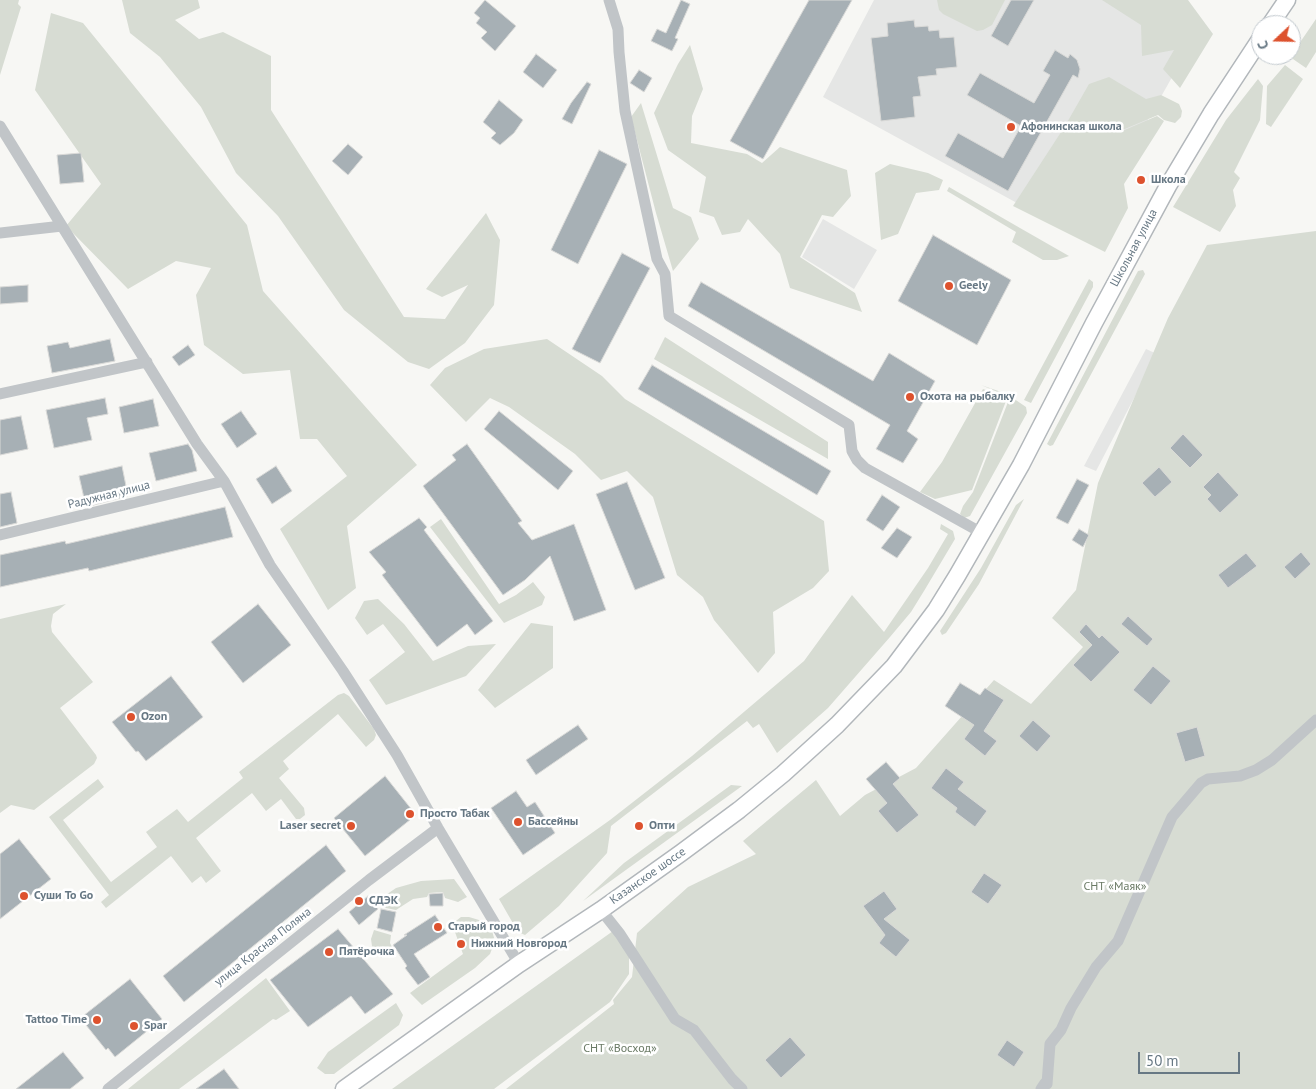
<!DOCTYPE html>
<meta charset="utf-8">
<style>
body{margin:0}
#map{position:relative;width:1316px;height:1089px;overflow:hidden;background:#f7f7f4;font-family:"PT Sans",sans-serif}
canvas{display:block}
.north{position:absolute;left:1251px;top:15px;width:50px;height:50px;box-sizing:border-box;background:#fff;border:1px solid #c2c9ce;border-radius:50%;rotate:249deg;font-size:14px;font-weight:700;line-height:20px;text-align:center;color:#677884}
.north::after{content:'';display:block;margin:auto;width:18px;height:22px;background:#dd522e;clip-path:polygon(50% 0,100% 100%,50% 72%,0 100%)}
.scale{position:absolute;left:1138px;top:1052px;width:102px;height:22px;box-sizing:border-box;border:2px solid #677884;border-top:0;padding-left:6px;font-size:15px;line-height:18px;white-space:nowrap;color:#677884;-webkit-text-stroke:4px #fff;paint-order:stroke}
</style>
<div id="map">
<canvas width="1316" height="1089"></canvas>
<div class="north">С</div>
<div class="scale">50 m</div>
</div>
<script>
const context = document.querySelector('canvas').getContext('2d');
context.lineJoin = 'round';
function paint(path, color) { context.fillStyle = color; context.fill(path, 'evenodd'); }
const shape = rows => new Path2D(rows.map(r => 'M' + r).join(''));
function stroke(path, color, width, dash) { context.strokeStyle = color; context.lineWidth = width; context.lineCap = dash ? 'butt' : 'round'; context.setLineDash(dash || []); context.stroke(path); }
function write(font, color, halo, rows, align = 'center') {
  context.font = font + ' "PT Sans",sans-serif'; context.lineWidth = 5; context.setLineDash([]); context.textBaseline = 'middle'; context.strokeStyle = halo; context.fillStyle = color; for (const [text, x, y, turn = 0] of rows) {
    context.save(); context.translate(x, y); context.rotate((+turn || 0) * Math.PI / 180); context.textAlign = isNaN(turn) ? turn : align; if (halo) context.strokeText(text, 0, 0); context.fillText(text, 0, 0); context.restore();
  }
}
const built = shape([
 [874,0,1156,0,1201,26,1081,238,823,97],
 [823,219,877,250,854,289,802,257],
 [1146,349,1157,354,1096,471,1084,466]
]);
const green = shape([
 [0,0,19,0,18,4,21,7,0,75],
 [122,0,198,0,200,8,175,20,199,39,223,32,271,56,271,110,404,317,445,319,468,285,442,297,426,289,486,213,500,240,494,305,465,343,429,369,408,362,344,310,278,216,236,173,201,107,160,57,130,33],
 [937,0,1005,0,992,25,983,30,977,31,943,14,939,10],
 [1102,0,1188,0,1213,34,1180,88,1163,69,1174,50,1142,56,1141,25],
 [51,13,83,23,247,225,263,291,417,465,347,526,356,588,328,610,280,529,347,476,317,439,300,439,290,370,243,374,204,345,196,295,211,268,176,261,128,289,66,226,101,184,35,90],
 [1316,19,1316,52,1306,68,1290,57],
 [690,45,703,89,692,116,691,143,747,154,762,163,780,147,847,170,851,196,833,217,822,215,800,257,855,293,862,312,790,288,780,254,748,219,740,232,722,235,714,217,699,212,706,177,668,150,654,113,678,64],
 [1285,65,1303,79,1271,127,1266,124,1267,86],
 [1109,77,1146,99,1161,95,1179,104,1182,111,1181,117,1175,123,1164,120,1158,115,1120,131,1104,130,1120,132,1157,116,1164,121,1124,184,1128,208,1105,252,1013,206,1065,126,1089,84],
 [1258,79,1263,86,1260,120,1234,172,1240,178,1233,190,1236,206,1220,232,1173,207,1226,120],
 [641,103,673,208,691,217,699,239,673,271,656,213,631,117],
 [890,164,928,173,943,180,939,190,916,193,898,234,881,240,875,173],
 [949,187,1020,228,1069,256,1057,260,1043,260,1012,242,1016,232,947,191],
 [1316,231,1316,1089,506,1089,614,1004,613,1000,632,977,637,933,688,887,756,854,743,841,816,780,840,816,865,795,916,768,994,680,1031,704,1083,647,1052,618,1076,590,1098,483,1168,318,1207,245],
 [1143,270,1145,274,1053,445,1050,446,1047,444,1138,271],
 [1089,279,1093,282,1093,287,1031,403,1024,400],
 [665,337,828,442,828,459,654,359],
 [547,339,602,376,625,399,824,521,829,571,813,588,773,612,775,653,758,673,714,620,703,597,677,575,653,497,627,471,601,480,575,454,509,407,490,398,466,422,430,385,445,368,484,349],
 [981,385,1007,394,1026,407,1027,413,970,516,964,518,960,514,963,506,973,492,1008,402,1000,393],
 [983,389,997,394,1006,401,972,490,935,499,920,492,942,462],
 [1024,499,979,584,946,633,942,635,940,631,981,568,1016,505],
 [441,519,499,604,516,595,533,582,545,597,542,605,504,623,430,527],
 [941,524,953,531,955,539,924,591,911,612,890,637,828,708,777,753,759,724,753,728,747,721,611,826,607,853,559,906,525,935,518,932,499,899,610,820,692,756,804,661,852,595,884,632,928,568,948,534,940,529],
 [378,599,404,624,433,661,468,646,496,644,466,676,386,705,369,680,405,652,383,624,367,635,355,618,364,601],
 [66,604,53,614,51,626,52,632,93,682,60,708,96,755,97,758,94,764,34,810,11,805,0,813,0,619],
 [531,623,553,626,553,668,495,708,478,690],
 [344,693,349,696,374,729,376,735,374,740,366,747,338,714,283,761,289,769,279,778,304,808,305,815,300,819,296,819,281,799,266,811,252,793,196,838,221,871,206,883,201,876,192,883,171,856,106,908,101,902,109,895,49,817,98,779,104,787,63,820,111,882,157,847,146,832,177,809,188,822,243,778,239,772,338,695],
 [731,785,742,786,583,901,624,863],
 [454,879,467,897,458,902,445,898,443,892,429,893,427,897,413,899,396,910,381,907,377,901,396,888,421,881],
 [461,917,469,917,479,920,492,931,495,941,490,954,475,968,422,1005,410,993,463,954,452,924],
 [374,930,391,935,390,943,393,949,381,958,372,946,371,939],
 [613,931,629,957,629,974,610,1002,494,1089,392,1089],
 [266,978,290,1011,276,1020,273,1019,179,1089,128,1089],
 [396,1003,403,1015,399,1025,334,1074,325,1074,317,1068,328,1052]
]);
const building = shape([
 [485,0,516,26,495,51,481,38,487,32,476,23,480,18,474,13,485,0],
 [681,0,690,4,675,38,678,39,672,51,651,41,657,29,666,33,681,0],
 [809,0,852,0,763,159,730,141,809,0],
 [1011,0,1034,0,1008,46,991,36,1011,0],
 [914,20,915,27,928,26,929,31,939,30,940,38,954,37,957,67,936,69,937,75,918,77,921,96,913,97,915,117,881,121,871,38,888,36,887,23,914,20],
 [1055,50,1068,58,1070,54,1077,60,1080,69,1078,78,1073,75,1008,191,945,156,958,133,1003,158,1021,126,967,95,980,73,1034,103,1050,75,1043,71,1055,50],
 [536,54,557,70,543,88,523,72,536,54],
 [639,70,652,78,644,92,630,83,639,70],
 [587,82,591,84,572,124,562,119,571,103,587,82],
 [499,100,523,120,514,133,500,145,491,138,496,133,483,122,499,100],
 [348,144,363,157,348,175,332,161,348,144],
 [599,150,627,164,578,264,551,250,599,150],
 [81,153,84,182,60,184,57,155,81,153],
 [933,235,1011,280,977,345,898,301,933,235],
 [622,253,650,268,600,363,572,349,622,253],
 [701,282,873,381,889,353,935,381,907,431,918,439,903,463,876,449,890,425,688,306,701,282],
 [28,285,28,302,0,304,0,287,28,285],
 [110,339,115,361,52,373,47,346,68,342,70,348,110,339],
 [188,345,195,355,179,366,172,357,188,345],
 [652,365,831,471,817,495,638,389,652,365],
 [105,398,108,414,87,418,92,440,54,448,46,410,105,398],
 [153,399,159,426,124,433,119,407,153,399],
 [241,411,257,434,237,448,221,424,241,411],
 [499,411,573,471,558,490,484,429,499,411],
 [21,416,28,449,0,455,0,420,21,416],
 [1183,434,1203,455,1190,468,1170,448,1183,434],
 [188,444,192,450,197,471,156,481,149,453,188,444],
 [467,444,522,521,518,523,532,540,574,524,606,610,574,621,550,556,525,580,503,595,423,486,456,460,452,455,467,444],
 [122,466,128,496,86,507,79,476,122,466],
 [276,466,292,491,272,504,256,479,276,466],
 [1159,467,1172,482,1155,497,1142,483,1159,467],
 [1218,472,1239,495,1220,513,1207,499,1211,495,1203,487,1218,472],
 [1077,479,1089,485,1068,524,1056,518,1077,479],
 [627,482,665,578,635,590,596,494,627,482],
 [11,492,17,523,0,527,0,494,11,492],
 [882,495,900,507,883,531,866,520,882,495],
 [225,507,233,537,89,571,88,568,0,587,0,555,65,541,66,544,225,507],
 [419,518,427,527,424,530,493,621,475,635,467,624,437,647,382,575,386,572,369,552,419,518],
 [897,528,912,537,897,558,881,548,897,528],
 [1079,529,1089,535,1083,547,1072,540,1079,529],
 [1301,552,1311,564,1295,579,1284,567,1301,552],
 [1246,553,1257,566,1228,588,1218,575,1246,553],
 [258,604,291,645,243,683,211,642,258,604],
 [1128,616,1153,639,1147,646,1121,624,1128,616],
 [1086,624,1099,638,1102,635,1120,652,1091,682,1073,665,1092,645,1079,632,1086,624],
 [1153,666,1171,681,1151,705,1133,690,1153,666],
 [171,676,203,717,146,761,138,751,136,752,112,722,171,676],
 [960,683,980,695,985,688,1004,700,984,731,997,741,985,756,964,739,974,725,945,706,960,683],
 [1033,720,1051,736,1037,752,1019,736,1033,720],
 [578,725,588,739,536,775,526,760,578,725],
 [1197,727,1205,756,1185,762,1176,733,1197,727],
 [886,762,900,778,893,784,919,815,897,833,878,811,887,803,866,779,886,762],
 [946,768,964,782,958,789,987,811,975,827,955,812,957,808,931,788,946,768],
 [385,776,416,815,365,856,334,818,385,776],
 [516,791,527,807,535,802,555,833,523,855,491,808,516,791],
 [19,839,51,879,0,919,0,854,19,839],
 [326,845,346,871,184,1002,163,976,326,845],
 [984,873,1002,885,988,904,971,892,984,873],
 [884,891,897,909,884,919,910,940,896,957,879,943,885,935,863,906,884,891],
 [443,893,443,906,430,906,429,894,443,893],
 [368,896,378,909,359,925,349,912,368,896],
 [381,909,396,912,392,932,377,928,381,909],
 [435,915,447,933,414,954,430,977,418,985,405,968,407,966,393,945,407,935,404,935,435,915],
 [338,929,393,994,365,1014,351,996,308,1027,270,980,338,929],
 [130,979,162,1019,115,1057,108,1048,106,1050,86,1025,89,1023,83,1016,130,979],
 [790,1037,806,1055,781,1078,765,1060,790,1037],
 [1007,1040,1024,1052,1014,1067,997,1055,1007,1040],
 [63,1052,84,1078,70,1089,16,1089,63,1052],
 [224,1069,239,1089,196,1089,224,1069]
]);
const minor = shape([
 [609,0,618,29,619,52,625,111,657,259,665,274,669,316,849,425,852,451,857,460,865,468,982,533],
 [0,126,197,444,224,481,270,565,343,671,397,755,438,828,519,964],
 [0,233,62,226],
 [0,394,147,362],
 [0,535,224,481],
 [601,910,620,934,675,1019,694,1030,732,1079,742,1089],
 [108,1089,369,880,438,828],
 [1041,1089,1045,1083,1047,1084,1050,1044,1061,1030,1071,1008,1096,967,1118,941,1172,817,1201,783,1208,779,1240,776,1256,770,1272,760,1316,720]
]);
const primary = shape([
 [1270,25,1287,0],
 [344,1089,519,964,601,910,681,853,739,810,783,774,837,725,894,666,936,610,957,576,1021,465,1094,323,1168,186,1211,114,1261,38]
]);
const markers = [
 [1011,127,5,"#dd522e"],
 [1141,180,5,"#dd522e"],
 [949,286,5,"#dd522e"],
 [910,397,5,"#dd522e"],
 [131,717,5,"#dd522e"],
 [410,814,5,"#dd522e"],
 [518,822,5,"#dd522e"],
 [351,826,5,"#dd522e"],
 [639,826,5,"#dd522e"],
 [24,896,5,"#dd522e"],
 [359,901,5,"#dd522e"],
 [438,927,5,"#dd522e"],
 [461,944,5,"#dd522e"],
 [329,952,5,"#dd522e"],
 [97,1020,5,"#dd522e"],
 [134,1026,5,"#dd522e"]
];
const poiNames = [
 ["Афонинская школа",1021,127],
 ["Школа",1151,180],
 ["Geely",959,286],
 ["Охота на рыбалку",920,397],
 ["Ozon",141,717],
 ["Просто Табак",420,814],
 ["Бассейны",528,822],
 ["Laser secret",341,826,"right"],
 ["Опти",649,826],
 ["Суши To Go",34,896],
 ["СДЭК",369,901],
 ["Старый город",448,927],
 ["Нижний Новгород",471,944],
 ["Пятёрочка",339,952],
 ["Tattoo Time",87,1020,"right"],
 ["Spar",144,1026]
];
const streetNames = [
 ["Школьная улица",1134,248,-62],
 ["Радужная улица",109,495,-14],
 ["Казанское шоссе",648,876,-35],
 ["улица Красная Поляна",263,947,-38]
];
const parkNames = [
 ["СНТ «Маяк»",1115,887],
 ["СНТ «Восход»",620,1049]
];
paint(built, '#e5e6e5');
paint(green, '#d7dcd3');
paint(building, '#a7b0b5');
stroke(building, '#d9d9d7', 1);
stroke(primary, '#b2b7bb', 19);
stroke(minor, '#c1c5c8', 11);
stroke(primary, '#fff', 16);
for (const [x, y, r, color] of markers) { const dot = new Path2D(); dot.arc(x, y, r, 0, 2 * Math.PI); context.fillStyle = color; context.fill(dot); stroke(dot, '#fff', 2); }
write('bold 12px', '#677884', '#fff', poiNames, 'left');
write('12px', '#677884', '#fff', streetNames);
write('12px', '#6b7b66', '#fff', parkNames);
</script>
